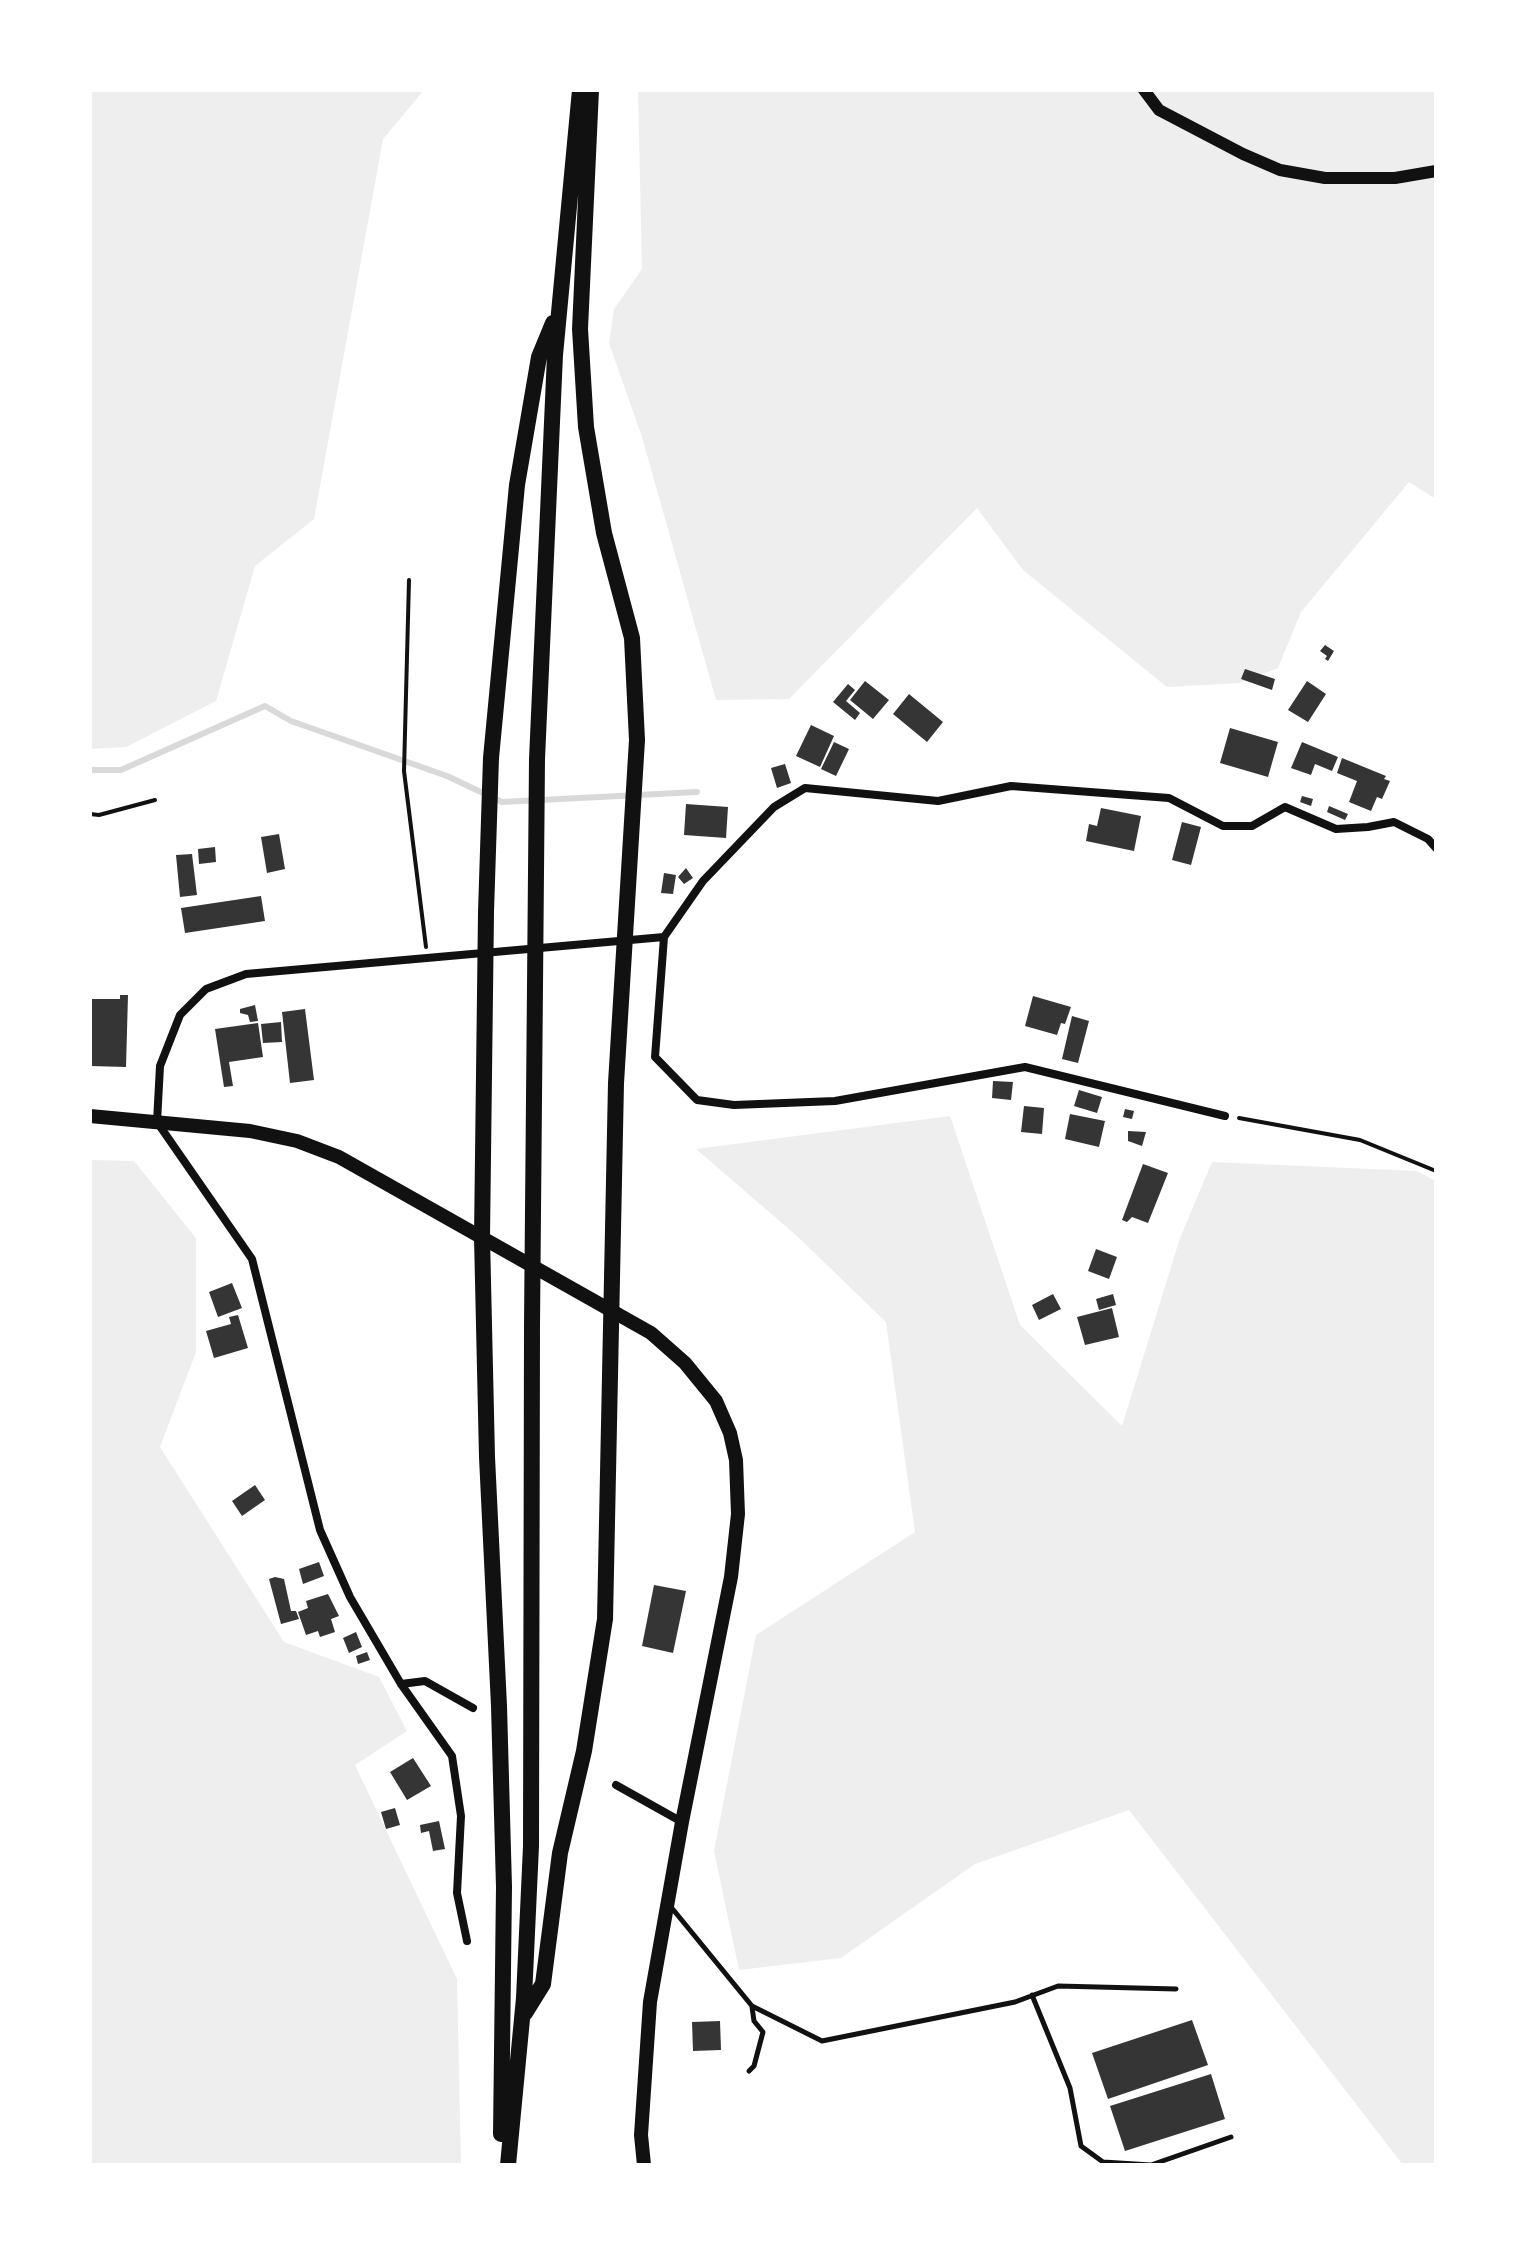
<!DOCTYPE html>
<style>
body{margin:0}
#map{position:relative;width:1526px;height:2255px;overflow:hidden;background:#fff;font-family:Inter,sans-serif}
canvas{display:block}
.frame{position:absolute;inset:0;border:92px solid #fff;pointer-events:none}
</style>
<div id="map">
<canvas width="1526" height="2255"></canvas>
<div class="frame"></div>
</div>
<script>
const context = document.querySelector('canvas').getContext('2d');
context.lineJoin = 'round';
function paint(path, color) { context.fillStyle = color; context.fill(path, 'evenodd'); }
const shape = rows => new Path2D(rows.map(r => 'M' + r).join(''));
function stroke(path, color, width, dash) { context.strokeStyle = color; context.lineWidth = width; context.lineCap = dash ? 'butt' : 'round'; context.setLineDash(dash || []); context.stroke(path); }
const green = shape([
 [90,90,424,90,383,139,314,519,255,566,216,701,126,747,90,749],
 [638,90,1436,90,1436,499,1409,482,1301,612,1278,668,1240,683,1167,687,1023,570,977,508,789,699,716,700,642,437,609,343,614,309,642,269],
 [950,1116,1020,1325,1122,1426,1180,1238,1212,1162,1417,1171,1436,1181,1436,2165,1403,2165,1129,1810,975,1864,841,1958,739,1970,714,1851,756,1635,915,1532,886,1322,797,1236,696,1149],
 [90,1160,134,1161,196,1238,196,1352,160,1447,284,1642,379,1677,407,1731,355,1765,457,1979,461,2165,90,2165]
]);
const stream = shape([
 [90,770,121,770,265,706,291,721,447,776,502,802,697,792]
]);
const building = shape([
 [1325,645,1334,651,1328,661,1325,659,1327,656,1320,651],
 [1245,669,1275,679,1272,690,1241,679],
 [865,681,889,700,873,719,850,700],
 [1307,681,1326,694,1308,722,1288,710],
 [848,684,855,690,846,701,860,713,855,720,833,702],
 [909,694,943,722,927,742,893,714],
 [811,725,834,736,820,767,796,756],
 [1230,728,1278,742,1268,777,1220,763],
 [834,742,849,749,836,776,821,769],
 [1302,742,1338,757,1332,771,1315,764,1311,775,1291,768],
 [1342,758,1386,776,1384,779,1390,781,1382,799,1377,797,1371,811,1349,802,1357,781,1337,773],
 [785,764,791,783,777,788,771,768],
 [1302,796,1313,799,1311,806,1300,802],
 [686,804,728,807,726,838,684,835],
 [1329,806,1348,814,1345,820,1327,812],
 [1101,808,1141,816,1134,851,1086,841,1089,824,1097,826],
 [1182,822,1201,827,1191,865,1172,860],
 [279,834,285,869,267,873,261,837],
 [215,847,216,862,199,864,198,849],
 [192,854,197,895,180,897,176,855],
 [686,868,693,878,684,884,678,877],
 [664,873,676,875,673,894,661,893],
 [261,896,265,921,185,933,181,908],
 [120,995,128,995,126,1067,90,1066,90,999,120,999],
 [1033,996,1071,1007,1065,1024,1061,1023,1057,1035,1025,1026],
 [255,1005,258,1021,250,1022,248,1015,240,1013,240,1009],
 [305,1009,314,1080,290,1083,282,1012],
 [1072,1016,1089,1021,1078,1063,1062,1059],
 [281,1022,282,1042,263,1043,261,1024],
 [258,1023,263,1057,229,1062,233,1086,224,1087,215,1029],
 [993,1081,1013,1082,1011,1100,992,1098],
 [1079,1090,1102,1097,1097,1113,1074,1106],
 [1024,1106,1044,1108,1042,1134,1021,1132],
 [1125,1109,1134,1111,1132,1119,1123,1117],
 [1070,1114,1105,1121,1099,1147,1065,1139],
 [1128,1131,1146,1132,1142,1146,1128,1141],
 [1143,1164,1168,1173,1148,1223,1132,1217,1127,1222,1122,1220],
 [1096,1249,1117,1257,1109,1279,1088,1271],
 [232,1283,242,1308,218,1317,209,1292],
 [1053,1294,1061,1309,1039,1320,1032,1305],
 [1113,1294,1116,1305,1099,1310,1096,1299],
 [1112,1308,1119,1337,1085,1345,1077,1317],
 [238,1315,248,1348,214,1358,206,1331,231,1324,229,1317],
 [255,1485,265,1500,242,1516,232,1501],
 [319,1562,324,1576,303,1584,299,1569],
 [275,1577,284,1579,291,1611,296,1611,299,1619,281,1624,269,1579],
 [654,1585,686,1591,673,1653,642,1646],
 [328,1594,339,1616,331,1619,335,1632,320,1637,318,1631,306,1635,298,1612,308,1608,306,1601],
 [356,1632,362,1647,349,1653,343,1638],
 [367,1652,370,1660,358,1664,356,1656],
 [413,1758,431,1786,407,1800,390,1772],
 [395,1808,400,1825,386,1829,381,1812],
 [439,1821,445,1849,433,1851,429,1831,421,1833,420,1825],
 [1192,2020,1208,2065,1108,2099,1092,2053],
 [720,2021,721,2050,693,2051,692,2022],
 [1211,2074,1225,2119,1125,2151,1110,2106]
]);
const path = shape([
 [409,580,404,771,426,947],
 [90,814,99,815,155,800],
 [1239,1118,1360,1140,1436,1171]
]);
const service = shape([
 [671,1907,752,2006,822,2041,1015,2002,1058,1986,1176,1989],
 [1032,1995,1070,2088,1081,2146,1103,2162,1151,2165,1231,2137],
 [749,2071,754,2066,763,2032,754,2021,752,2007]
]);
const minor = shape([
 [664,937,655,1057,697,1100,734,1105,835,1101,1025,1067,1225,1116],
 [401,1684,425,1681,473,1708],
 [616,1785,682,1822],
 [467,1941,457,1893,461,1816,452,1756,401,1684,350,1597,320,1530,252,1259,157,1122,160,1066,180,1015,206,989,246,974,664,937,703,881,774,807,805,788,938,801,1011,786,1169,798,1223,826,1252,826,1285,807,1336,829,1368,827,1394,822,1428,839,1436,848]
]);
const tertiary = shape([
 [1144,90,1159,110,1243,154,1280,170,1325,178,1395,178,1436,171]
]);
const secondary = shape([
 [90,1116,250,1131,297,1141,339,1157,651,1333,685,1363,716,1401,730,1433,736,1460,738,1514,731,1577,682,1822,650,2002,641,2135,644,2165]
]);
const trunk = shape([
 [525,2013,543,1984,560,1853,584,1751,605,1619,616,1083,637,740,632,638,604,533,586,427,580,329,591,90],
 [501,2134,504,1887,499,1706,487,1457,482,1237,486,912,491,758,517,485,539,357,553,323],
 [508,2165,524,1998,531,1846,532,1324,537,759,555,355,580,90]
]);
paint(green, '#eee');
stroke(stream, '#d9d9d9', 6);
paint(building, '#353535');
stroke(path, '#111', 4);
stroke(service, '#111', 5);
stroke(minor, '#111', 8);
stroke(tertiary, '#111', 12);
stroke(secondary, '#111', 14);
stroke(trunk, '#111', 16);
</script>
